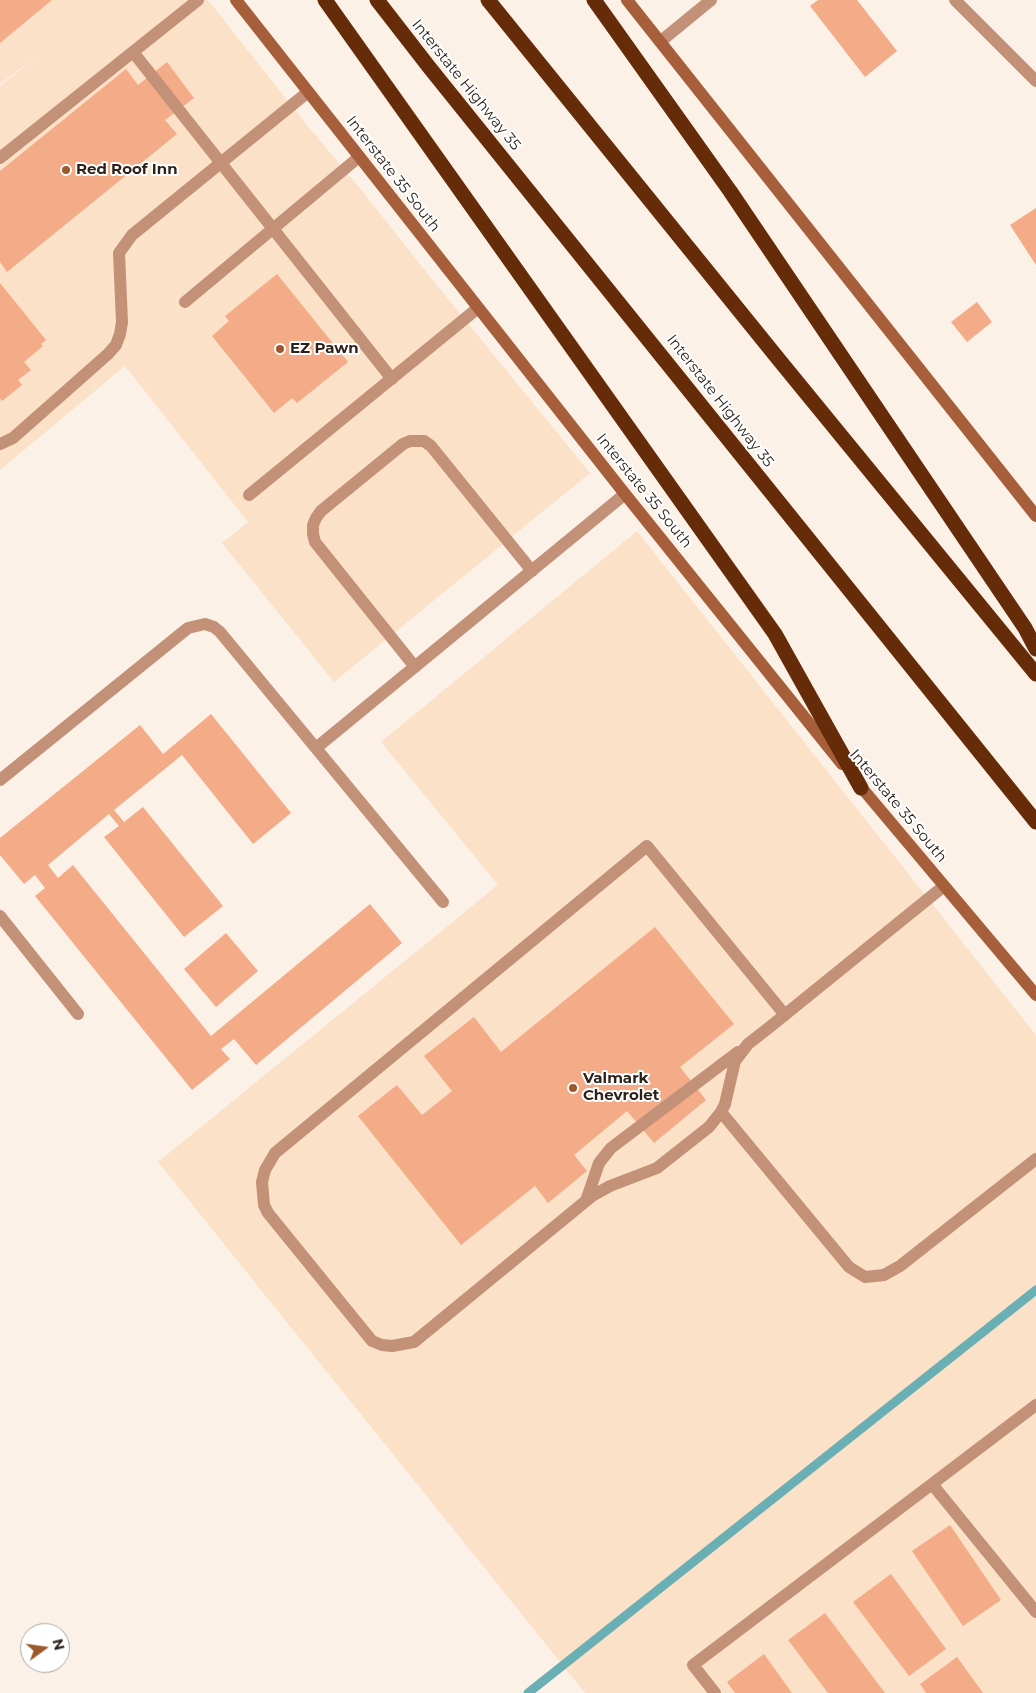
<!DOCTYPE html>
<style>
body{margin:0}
#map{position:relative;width:1036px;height:1693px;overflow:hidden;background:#fcf1e7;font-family:Montserrat,sans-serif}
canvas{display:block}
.north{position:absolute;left:20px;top:1623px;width:50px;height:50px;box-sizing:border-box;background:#fff;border:1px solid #aba7a3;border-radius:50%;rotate:76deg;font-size:14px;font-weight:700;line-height:20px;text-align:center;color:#2c221a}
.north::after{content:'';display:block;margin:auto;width:18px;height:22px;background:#9d582b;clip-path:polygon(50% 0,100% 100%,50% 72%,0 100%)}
</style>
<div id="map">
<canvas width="1036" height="1693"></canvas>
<div class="north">N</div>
</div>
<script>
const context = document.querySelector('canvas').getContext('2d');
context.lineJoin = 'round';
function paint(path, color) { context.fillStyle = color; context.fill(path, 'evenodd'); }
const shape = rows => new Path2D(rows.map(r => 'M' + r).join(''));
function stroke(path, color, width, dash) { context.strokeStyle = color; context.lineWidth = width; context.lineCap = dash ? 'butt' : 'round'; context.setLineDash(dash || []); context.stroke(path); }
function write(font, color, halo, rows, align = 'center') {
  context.font = font + ' Montserrat,sans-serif'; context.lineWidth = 4; context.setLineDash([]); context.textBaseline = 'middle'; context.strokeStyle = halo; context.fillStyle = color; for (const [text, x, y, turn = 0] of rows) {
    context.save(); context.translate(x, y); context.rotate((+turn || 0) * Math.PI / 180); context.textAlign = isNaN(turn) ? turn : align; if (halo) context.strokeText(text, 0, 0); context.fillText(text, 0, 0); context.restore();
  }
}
const built = shape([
 [0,0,208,0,306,124,363,192,427,273,590,473,334,682,222,543,248,522,125,366,0,470,0,86,47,48,0,84],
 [637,531,1036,1035,1036,1693,585,1693,158,1162,498,885,381,742]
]);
const stream = shape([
 [528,1693,1036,1290]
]);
const building = shape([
 [0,0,52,0,0,43],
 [818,0,857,0,897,51,865,77,810,6],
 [167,62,194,98,165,120,177,134,7,272,0,262,0,171,126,69,138,85],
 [1036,208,1036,265,1010,225],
 [277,274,348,362,297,403,292,398,274,413,212,336,229,321,225,316],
 [0,283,46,340,41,344,43,346,24,362,31,370,18,380,22,385,2,401,0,398],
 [977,302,992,322,967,342,951,322],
 [211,714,291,813,253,844,182,755,114,810,124,822,143,807,223,906,184,937,104,837,119,826,109,814,48,865,58,878,73,865,211,1036,370,904,402,943,256,1065,234,1039,221,1049,230,1059,192,1090,35,896,45,888,35,875,24,884,0,855,0,838,140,725,163,754],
 [655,927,734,1024,680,1067,706,1100,654,1143,627,1111,574,1155,587,1171,548,1203,535,1186,461,1245,358,1116,397,1085,422,1115,452,1091,424,1056,474,1017,501,1052],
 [226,933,258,971,216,1007,184,969],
 [950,1525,1001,1600,963,1626,912,1551],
 [891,1574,946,1649,909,1676,853,1602],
 [825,1613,885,1693,828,1693,788,1640],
 [764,1654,792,1693,735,1693,727,1682],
 [957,1657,983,1693,926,1693,920,1684]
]);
const service = shape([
 [133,52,392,379],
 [0,158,198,0],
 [185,302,359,157],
 [0,444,13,438,108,354,116,345,120,334,122,322,119,253,132,235,308,92],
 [249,495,478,308],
 [415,667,315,542,313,534,313,525,316,518,321,511,403,444,410,441,424,441,431,446,532,571],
 [316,748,625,494],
 [0,780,188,628,205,624,214,627,220,632,443,902],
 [0,916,78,1014],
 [785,1015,647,846,275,1153,265,1170,262,1182,264,1205,268,1213,372,1341,382,1345,392,1346,414,1342,592,1196,610,1186,657,1168,709,1127,721,1112,725,1104,735,1061,748,1044,771,1026,944,886],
 [721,1112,849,1267,865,1277,884,1275,900,1266,1036,1159],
 [586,1201,599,1163,611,1148,738,1052],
 [1036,1405,932,1484,1036,1612],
 [715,1693,693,1665,932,1484]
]);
const minor = shape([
 [955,0,1036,81],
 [661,41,711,0]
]);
const secondary = shape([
 [236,0,625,494,842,764],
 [627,0,1036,516],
 [856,781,1036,995]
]);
const motorway = shape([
 [325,0,775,634,861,788],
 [377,0,429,67,1036,822],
 [488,0,780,361,1036,674],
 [594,0,730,191,1025,628,1036,649]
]);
const markers = [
 [66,170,5,"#9d582b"],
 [280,349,5,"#9d582b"],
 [573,1088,5,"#9d582b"]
];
const streetNames = [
 ["Interstate Highway 35",466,85,51],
 ["Interstate 35 South",393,174,52],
 ["Interstate Highway 35",720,401,52],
 ["Interstate 35 South",644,491,51],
 ["Interstate 35 South",898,806,50]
];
const poiNames = [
 ["Red Roof Inn",76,170],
 ["EZ Pawn",290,349],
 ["Valmark",583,1079],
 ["Chevrolet",583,1096]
];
paint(built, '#fce1c9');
stroke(stream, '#69afb3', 9);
paint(building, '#f3ab88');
stroke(service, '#c39078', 12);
stroke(minor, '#c39078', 12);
stroke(secondary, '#a75e3a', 12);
stroke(motorway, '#662c09', 15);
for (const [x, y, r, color] of markers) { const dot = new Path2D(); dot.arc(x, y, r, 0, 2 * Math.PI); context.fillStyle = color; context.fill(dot); stroke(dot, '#fff', 2); }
write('15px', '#2c221a', '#fff', streetNames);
write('bold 15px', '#2c221a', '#fff', poiNames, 'left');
</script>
